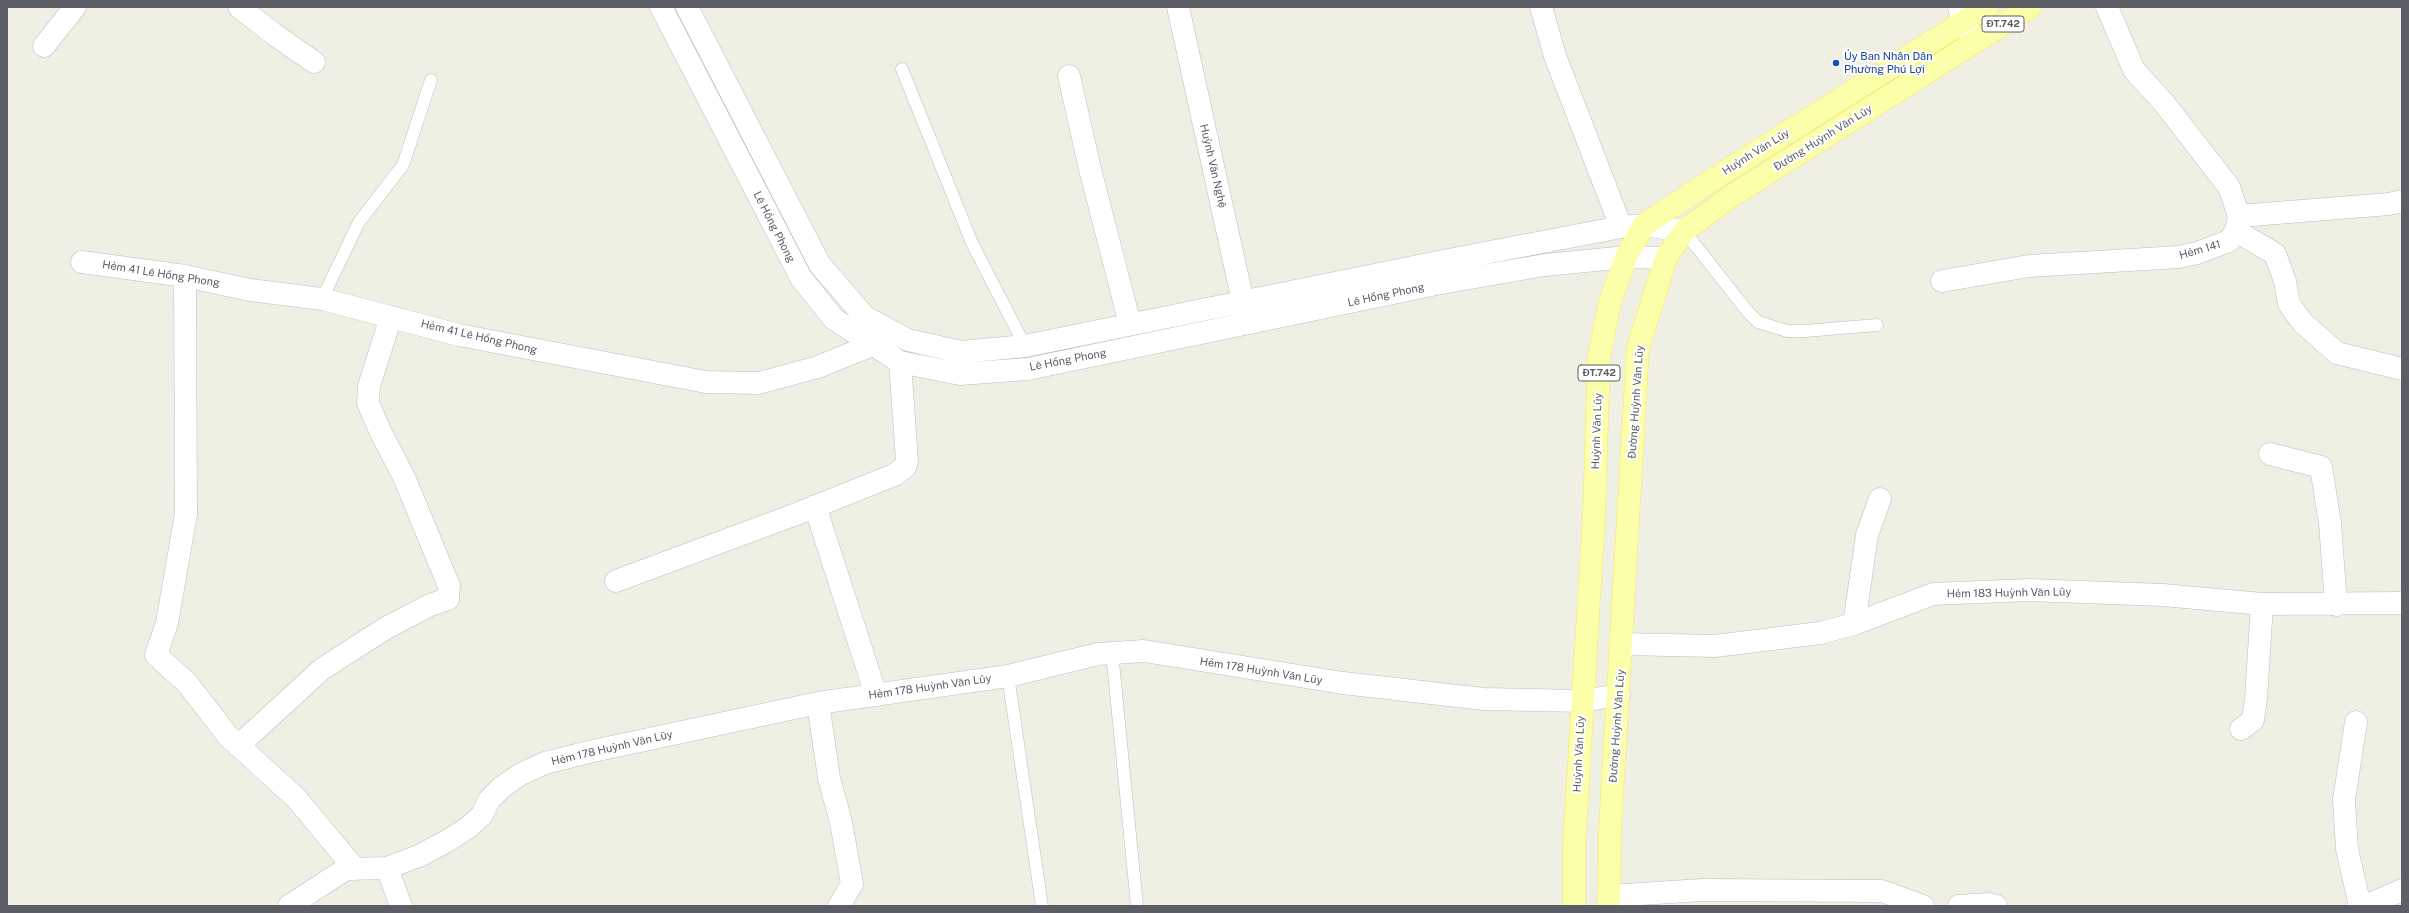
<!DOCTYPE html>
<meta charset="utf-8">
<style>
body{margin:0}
#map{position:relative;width:2409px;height:913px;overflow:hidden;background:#efefe4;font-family:"Public Sans",sans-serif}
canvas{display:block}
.frame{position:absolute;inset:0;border:8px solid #5c5e66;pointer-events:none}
</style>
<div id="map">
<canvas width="2409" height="913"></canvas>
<div class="frame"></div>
</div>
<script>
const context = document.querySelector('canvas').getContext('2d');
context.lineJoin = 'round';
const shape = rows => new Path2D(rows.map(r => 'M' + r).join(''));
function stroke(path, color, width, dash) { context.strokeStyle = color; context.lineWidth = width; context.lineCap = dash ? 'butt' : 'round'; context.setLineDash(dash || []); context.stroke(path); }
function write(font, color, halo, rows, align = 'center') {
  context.font = font + ' "Public Sans",sans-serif'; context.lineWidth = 4; context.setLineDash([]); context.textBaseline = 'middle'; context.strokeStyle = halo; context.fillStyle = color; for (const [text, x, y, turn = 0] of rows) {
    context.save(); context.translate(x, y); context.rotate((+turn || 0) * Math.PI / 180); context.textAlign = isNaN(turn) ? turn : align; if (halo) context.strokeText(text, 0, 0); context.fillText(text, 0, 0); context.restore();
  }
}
const lane = shape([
 [902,69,972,243,1025,346],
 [1684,231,1748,312,1758,322,1787,331,1805,331,1877,325],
 [322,299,359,222,403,165,431,80],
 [1112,652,1137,906],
 [1008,676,1042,906]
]);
const street = shape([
 [239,7,275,35,314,62],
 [1178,7,1247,320],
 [1541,7,1555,56,1621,227],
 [44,46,75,7],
 [1069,76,1090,169,1130,324],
 [2239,216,2389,204,2402,201],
 [2236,231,2275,254,2285,281,2289,304,2303,323,2337,353,2402,369],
 [82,262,185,276,250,290,322,299,459,335,706,382,759,383,818,367,872,345],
 [185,276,186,514,167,623,156,655,187,683,228,736,296,798,355,869],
 [1942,281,2029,266,2179,257,2197,253,2229,241,2236,231,2239,216,2229,187,2164,103,2134,70,2107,7],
 [2270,454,2321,467,2330,523,2336,605],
 [815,506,876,695],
 [616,581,799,513,894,475,905,467,907,461,900,362],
 [1854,624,1867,535,1880,499],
 [1622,644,1715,646,1820,633,1854,624,1933,594,2029,590,2163,595,2262,604,2402,603],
 [818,703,829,778,841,822,852,884,839,906],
 [2356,722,2344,800,2347,849,2360,906],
 [2241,729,2253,720,2256,699,2262,604],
 [238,746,322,669,386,628,430,605,448,599,449,586,437,557,404,477,381,433,368,403,369,386,391,317],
 [387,868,401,906],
 [1609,896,1702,890,1882,891,1923,906],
 [289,906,346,869,387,868,421,855,447,841,469,827,482,815,489,800,502,787,521,774,545,763,593,751,818,703,1008,676,1098,654,1144,651,1343,683,1484,699,1582,701,1619,695],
 [1959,906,1988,904,1996,906],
 [2365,906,2402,890]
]);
const secondary = shape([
 [661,7,801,278,834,319,900,362,960,374,1028,369,1441,283,1545,265,1626,257,1666,258],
 [687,7,820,265,865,317,908,340,961,352,1025,346,1438,262,1621,227,1644,225,1684,231],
 [1959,7,1962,21,1973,38]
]);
const primary = shape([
 [1574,906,1574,847,1594,515,1599,356,1610,302,1626,257,1644,225,1723,173,1987,7],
 [1609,906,1610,829,1638,348,1666,258,1684,231,1730,197,2030,7]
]);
const markers = [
 [1836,63,4,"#1a4fb4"]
];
const shields = [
 [2003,24,42],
 [1599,373,42]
];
const shieldNames = [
 ["ĐT.742",2003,24],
 ["ĐT.742",1599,373]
];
const transitNames = [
 ["Ủy Ban Nhân Dân",1844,57],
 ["Phường Phú Lợi",1844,70]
];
const streetNames = [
 ["Đường Huỳnh Văn Lũy",1823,138,-32],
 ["Huỳnh Văn Lũy",1756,152,-32],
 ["Huỳnh Văn Nghệ",1213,166,77],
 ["Lê Hồng Phong",774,227,63],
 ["Hẻm 141",2200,250,-16],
 ["Hẻm 41 Lê Hồng Phong",161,274,9],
 ["Lê Hồng Phong",1386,295,-12],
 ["Hẻm 41 Lê Hồng Phong",479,337,13],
 ["Lê Hồng Phong",1068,360,-11],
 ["Đường Huỳnh Văn Lũy",1636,402,-86],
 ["Huỳnh Văn Lũy",1597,431,-88],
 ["Hẻm 183 Huỳnh Văn Lũy",2009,593,-1],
 ["Hẻm 178 Huỳnh Văn Lũy",1261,671,9],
 ["Hẻm 178 Huỳnh Văn Lũy",930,687,-8],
 ["Đường Huỳnh Văn Lũy",1617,726,-86],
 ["Hẻm 178 Huỳnh Văn Lũy",612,748,-13],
 ["Huỳnh Văn Lũy",1579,754,-87]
];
stroke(lane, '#bcbdc4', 13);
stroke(street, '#bcbdc4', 23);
stroke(secondary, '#bdbec6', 23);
stroke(primary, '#f9eb53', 23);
stroke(lane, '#fff', 12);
stroke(street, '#fff', 22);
stroke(secondary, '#fff', 22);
stroke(primary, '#fcffa9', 22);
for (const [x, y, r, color] of markers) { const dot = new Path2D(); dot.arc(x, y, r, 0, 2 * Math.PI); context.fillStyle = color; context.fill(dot); stroke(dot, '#fff', 1.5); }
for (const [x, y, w] of shields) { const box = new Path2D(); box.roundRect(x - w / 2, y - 8, w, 16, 3); context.fillStyle = '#fff'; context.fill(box); stroke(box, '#5c5e66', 1); }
write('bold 10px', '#5c5e66', null, shieldNames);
write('11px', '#164399', '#fff', transitNames, 'left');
write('11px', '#5c5e66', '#fff', streetNames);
</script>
